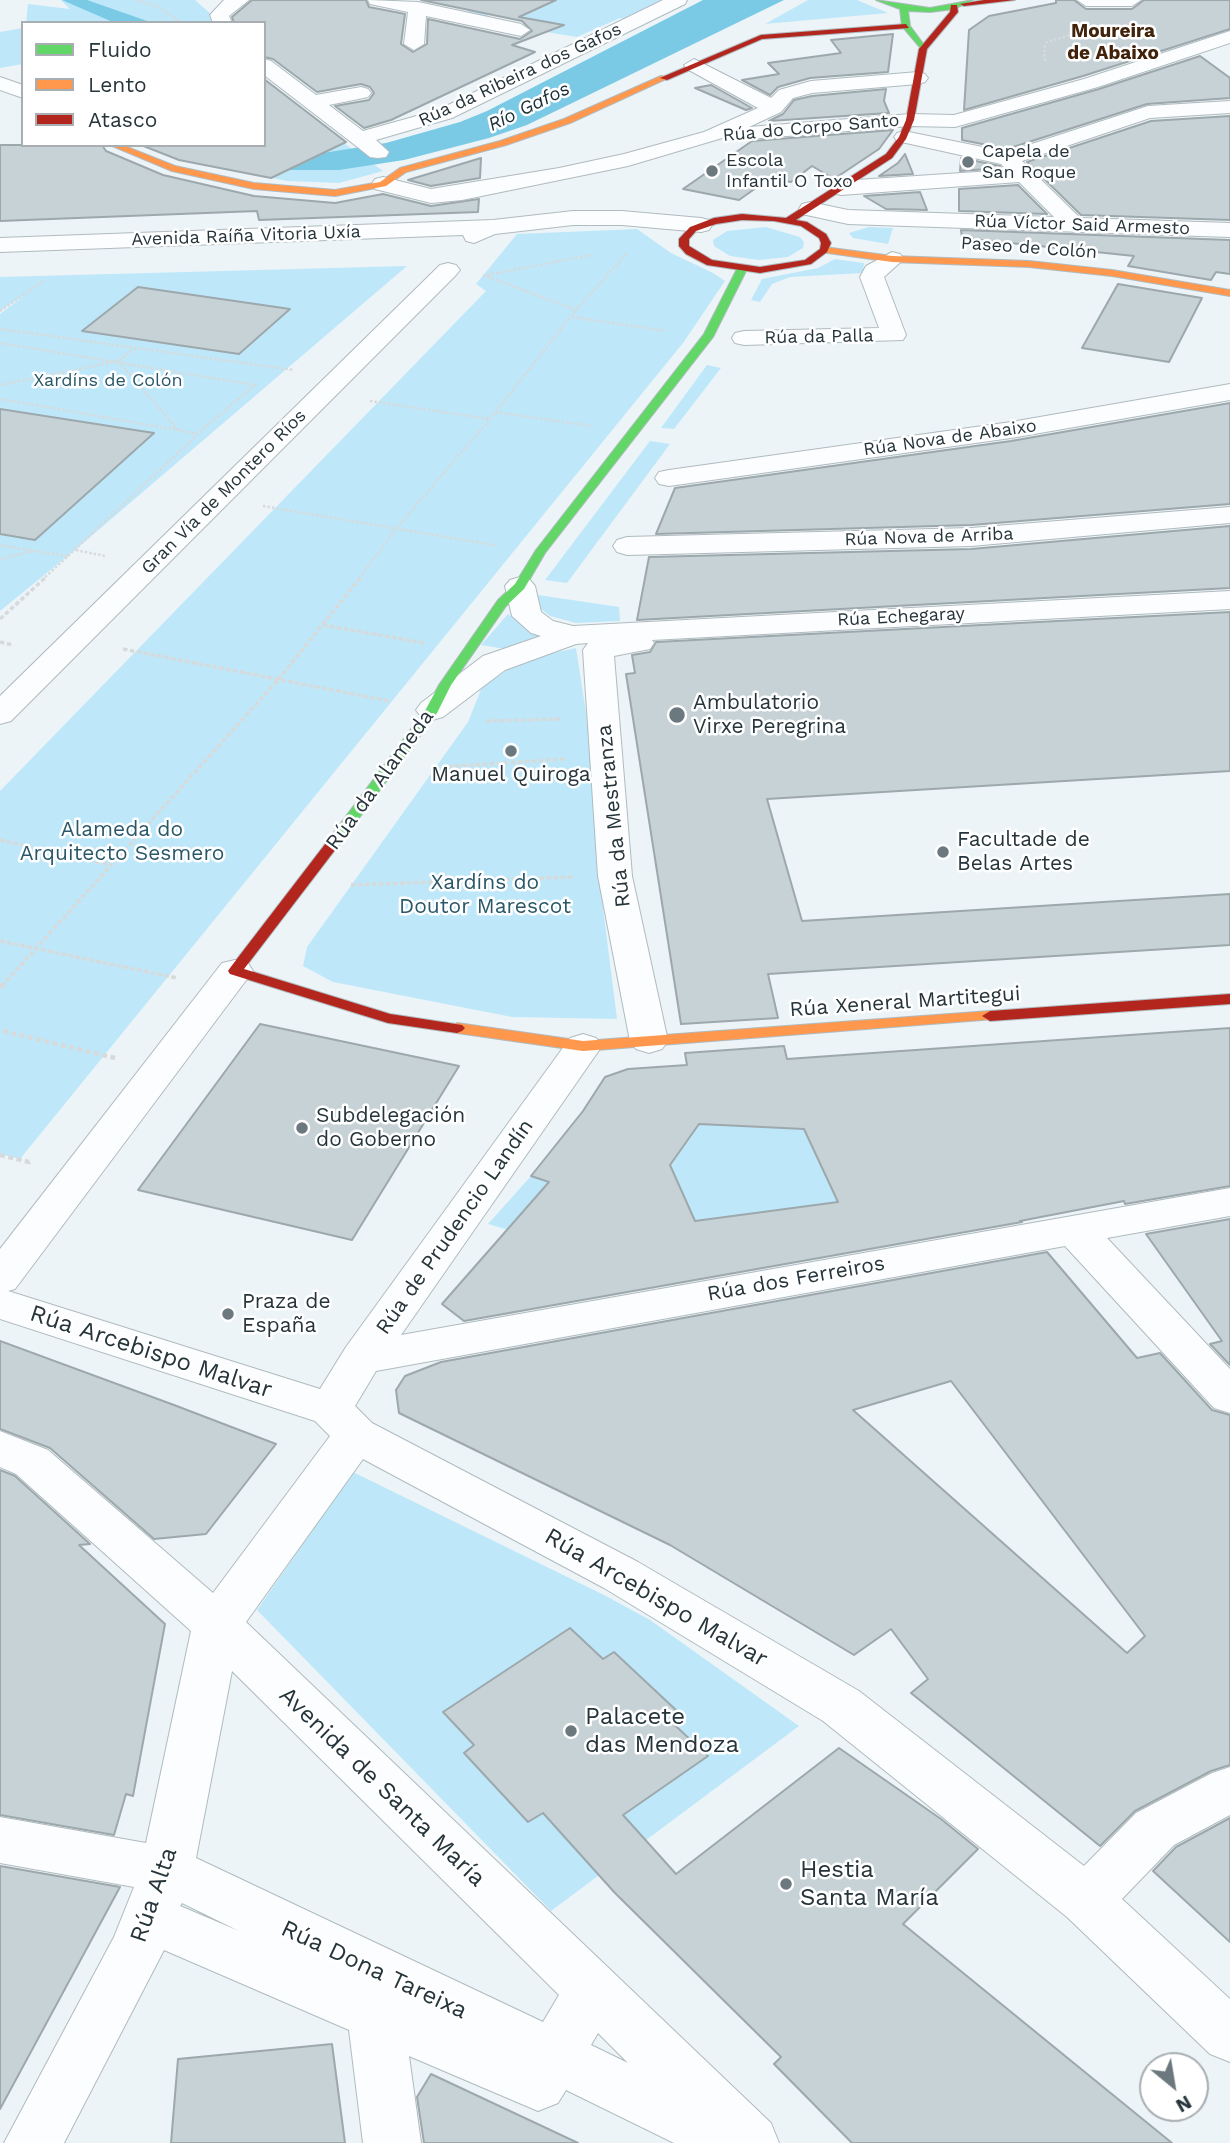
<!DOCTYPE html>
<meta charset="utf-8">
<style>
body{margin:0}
#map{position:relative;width:1230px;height:2143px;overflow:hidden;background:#ecf4f8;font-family:"Work Sans",sans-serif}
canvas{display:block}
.legend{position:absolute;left:21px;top:21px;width:245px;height:126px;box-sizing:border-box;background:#fff;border:2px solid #a8aeb1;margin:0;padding:9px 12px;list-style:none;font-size:21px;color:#26353b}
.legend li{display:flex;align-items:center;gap:14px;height:35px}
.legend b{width:35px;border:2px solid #a8aeb1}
.north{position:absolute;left:1139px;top:2052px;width:70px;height:70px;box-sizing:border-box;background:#fff;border:2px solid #a8aeb1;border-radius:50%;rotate:150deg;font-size:19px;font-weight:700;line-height:28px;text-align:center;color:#26353b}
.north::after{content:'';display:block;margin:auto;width:24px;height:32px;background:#6b787d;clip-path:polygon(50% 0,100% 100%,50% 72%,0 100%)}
</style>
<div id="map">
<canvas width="1230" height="2143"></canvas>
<ul class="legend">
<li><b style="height:9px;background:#63d668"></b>Fluido</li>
<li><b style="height:9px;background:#ff974d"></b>Lento</li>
<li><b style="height:9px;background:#b3261e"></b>Atasco</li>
</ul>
<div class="north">N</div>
</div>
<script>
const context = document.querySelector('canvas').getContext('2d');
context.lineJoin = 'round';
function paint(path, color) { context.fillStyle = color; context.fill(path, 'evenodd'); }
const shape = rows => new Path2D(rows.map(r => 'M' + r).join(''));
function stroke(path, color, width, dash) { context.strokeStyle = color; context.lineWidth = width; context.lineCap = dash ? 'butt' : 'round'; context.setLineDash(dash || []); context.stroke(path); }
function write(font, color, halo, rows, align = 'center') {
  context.font = font + ' "Work Sans",sans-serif'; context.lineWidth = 5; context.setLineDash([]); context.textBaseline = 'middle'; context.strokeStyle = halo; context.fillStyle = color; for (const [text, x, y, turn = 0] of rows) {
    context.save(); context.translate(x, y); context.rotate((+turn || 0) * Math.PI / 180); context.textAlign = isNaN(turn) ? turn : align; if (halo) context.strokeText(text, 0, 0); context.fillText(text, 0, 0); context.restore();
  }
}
const green = shape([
 [61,0,195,0,221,23,26,23,28,4,70,9],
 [455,0,678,0,634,22,620,18,577,37,546,32,563,25,519,17,527,13,498,7,484,19,463,14,481,6],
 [808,0,857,0,888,13,765,24],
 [23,28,23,64,0,68,0,32],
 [331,134,383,171,339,183,287,181,185,160],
 [766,227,800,237,804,242,803,248,788,257,759,260,730,256,714,246,713,240,727,231],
 [869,227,893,228,888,244,853,238,849,233],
 [637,229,671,253,713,273,725,281,683,343,20,1159,0,1154,0,791,486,291,476,284,517,234],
 [835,259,864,263,863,273,790,277,772,284,760,302,751,300,762,279,818,268],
 [407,266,75,550,0,611,0,314,26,294,0,311,0,277],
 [707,365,721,368,674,429,661,428],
 [650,441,670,444,567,583,545,580],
 [538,595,619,607,620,621,576,623,550,616,534,604],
 [508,614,541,638,505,649,481,645],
 [576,648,587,719,599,876,617,1019,512,1017,333,982,303,966,307,947,468,722,482,687,510,668,539,656],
 [699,1124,804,1128,841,1208,695,1221,688,1205,651,1223,562,1246,488,1224,531,1176,622,1206,680,1150],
 [353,1472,604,1595,650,1620,799,1726,551,1911,257,1610]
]);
const water = shape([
 [62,0,87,0,153,23,115,23],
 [703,0,784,0,527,125,489,138,404,160,339,170,291,170,256,164,307,153,323,153,386,143,460,122,487,111]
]);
const building = shape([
 [252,0,366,0,369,7,405,14,401,44,413,52,427,44,428,19,520,39,532,31,522,21,421,0,556,0,519,17,564,25,512,45,535,52,391,120,364,128,335,106,369,100,374,93,370,87,361,84,317,92,273,59,264,57,264,23,234,23,232,17,252,0],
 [1056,0,1074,0,1086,9,1132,9,1144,0,1230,0,1230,29,1083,76,964,110,969,30,989,16,1056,3,1056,0],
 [893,34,888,72,810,78,778,87,770,95,742,80,779,74,768,63,841,53,831,40,893,34],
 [1200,56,1230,78,1230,98,1147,104,1007,149,962,140,962,128,1099,89,1200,56],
 [264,79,346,142,271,178,179,160,141,145,264,145,264,79],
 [711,85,752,108,746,110,695,88,711,85],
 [886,89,884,101,889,113,769,121,783,114,794,100,812,96,886,89],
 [1230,116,1230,220,1081,215,1027,162,1151,121,1230,116],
 [893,130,879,149,834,179,812,166,791,182,770,178,739,200,683,189,752,141,893,130],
 [0,145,102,145,106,151,163,175,254,196,335,203,383,194,431,206,479,199,478,212,259,220,257,211,0,221,0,145],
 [905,154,913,174,879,176,898,163,905,154],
 [481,158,480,178,431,186,408,180,481,158],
 [961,158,1000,166,1001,168,960,171,961,158],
 [1018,185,1047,214,959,211,959,189,1018,185],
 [920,192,927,210,886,209,864,196,920,192],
 [961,230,1230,240,1230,274,1216,272,1211,280,1128,266,1134,256,962,238,961,230],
 [1118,284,1202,298,1169,362,1082,348,1118,284],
 [138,287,290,309,239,354,82,331,138,287],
 [1230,403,1230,504,971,525,656,534,675,488,1011,441,1230,403],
 [0,409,154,433,35,540,0,534,0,409],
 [1230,526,1230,588,637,620,649,557,971,549,1230,526],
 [1230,612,1230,771,767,799,802,921,1230,894,1230,945,768,974,778,1018,681,1024,626,674,635,673,632,655,650,652,656,642,1230,612],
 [260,1024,459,1066,352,1240,138,1190,260,1024],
 [1230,1028,1230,1186,1125,1204,1124,1201,1020,1221,1022,1222,464,1321,442,1304,549,1182,531,1176,583,1111,605,1077,628,1069,687,1065,685,1053,784,1046,787,1059,1230,1028],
 [699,1124,804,1129,838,1202,695,1221,670,1165,699,1124],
 [1230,1219,1230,1365,1210,1344,1222,1341,1146,1234,1230,1219],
 [1047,1252,1137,1358,1160,1353,1212,1410,1230,1415,1230,1765,1211,1771,1135,1811,1100,1846,911,1693,928,1679,891,1629,854,1655,670,1545,399,1413,396,1390,405,1376,441,1362,1047,1252],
 [951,1381,1145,1636,1127,1653,853,1410,951,1381],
 [0,1341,174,1405,276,1444,206,1534,154,1539,50,1448,0,1429,0,1341],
 [0,1470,15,1476,90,1544,79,1545,165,1624,133,1796,126,1794,114,1835,0,1815,0,1470],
 [570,1628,603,1659,614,1652,676,1710,666,1717,708,1756,623,1815,676,1874,839,1748,941,1819,978,1849,903,1924,1172,2143,852,2143,774,2064,781,2057,615,1893,543,1813,528,1822,464,1753,474,1745,443,1712,570,1628],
 [1230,1818,1230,1942,1153,1871,1176,1847,1230,1818],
 [0,1866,120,1887,0,2109,0,1866],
 [332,2044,345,2143,171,2143,178,2059,332,2044],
 [431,2074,578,2143,424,2143,417,2097,431,2074]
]);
const pathFar2 = shape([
 [137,0,159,7,181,23],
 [1045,61,1044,48,1047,42,1080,32],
 [483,275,576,310],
 [487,275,591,255],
 [0,311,45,280],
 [572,317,666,331],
 [0,329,294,370],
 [0,343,255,385,197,434,178,430],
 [0,385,118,361,136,348],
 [0,399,178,430,119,362],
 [370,401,489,419],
 [495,412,591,426],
 [263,506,499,546],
 [0,545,34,551,0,559],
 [76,550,105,556],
 [34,551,68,556,43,579],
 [68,556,197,435],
 [359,579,395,530,490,419,571,316,627,253]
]);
const pathFar1 = shape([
 [0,619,45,578],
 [323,625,424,643],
 [0,642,13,645],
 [123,649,389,701],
 [486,721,561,719],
 [441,767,565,759],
 [0,840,111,865],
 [351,885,573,877],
 [0,941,177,978],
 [2,986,278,680,360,578]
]);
const path = shape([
 [0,988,3,984],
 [3,1031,115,1058],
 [0,1155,29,1162,32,1159]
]);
const street = shape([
 [224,0,249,0,229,16,232,23,213,23,210,15,224,0],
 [368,0,418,2,521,24,530,30,521,36,426,16,424,44,414,50,404,44,408,12,370,4,368,0],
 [663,0,687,0,685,4,452,118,376,140,389,152,386,157,378,158,370,157,351,142,264,75,264,59,271,61,316,95,361,87,368,89,371,93,368,97,329,105,363,131,438,110,663,0],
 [1077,0,1141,0,1132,6,1086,6,1077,0],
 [1230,31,1230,43,1098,87,955,127,910,126,738,140,729,136,628,166,462,200,431,203,375,189,372,184,375,179,383,177,431,189,559,168,624,154,704,132,758,108,687,69,684,65,694,59,771,98,779,90,811,81,918,72,925,74,928,78,925,82,918,84,812,93,793,98,781,112,749,127,910,114,954,115,1084,79,1230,31],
 [0,77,23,85,23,98,0,90,0,77],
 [1230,101,1230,113,1150,118,1022,161,1080,218,1230,223,1230,237,848,224,802,214,799,209,802,204,810,202,848,210,1054,217,1019,182,841,195,833,193,830,188,833,183,841,181,1007,170,1001,164,897,141,894,137,897,133,904,131,1007,152,1148,106,1230,101],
 [573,211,622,211,701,218,709,220,712,225,709,230,701,232,622,225,573,225,495,234,474,243,466,241,463,235,0,252,0,238,493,220,573,211],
 [892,252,900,254,904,259,884,277,906,335,903,340,744,345,735,343,732,338,735,333,744,331,879,328,860,277,866,266,892,252],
 [448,263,456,265,460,270,456,275,11,721,0,724,0,696,440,265,448,263],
 [1230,384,1230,400,1011,438,669,486,659,484,655,478,659,472,669,470,1011,422,1230,384],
 [1230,507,1230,523,971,546,627,555,617,552,613,546,617,540,627,537,971,528,1230,507],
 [520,577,530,580,535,586,541,612,553,621,573,626,1230,591,1230,609,652,640,654,643,650,649,614,656,632,876,668,1041,662,1049,649,1053,636,1049,630,1041,598,876,583,650,588,643,576,644,505,670,443,717,432,720,421,717,416,710,421,703,483,656,541,636,531,633,512,616,505,586,510,580,520,577],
 [235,960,248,963,253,971,15,1289,8,1291,320,1389,346,1347,570,1038,583,1034,596,1038,602,1046,401,1335,1230,1188,1230,1216,1107,1238,1230,1369,1230,1413,1214,1408,1065,1246,376,1371,355,1406,372,1423,638,1562,859,1691,1084,1866,1136,1813,1212,1773,1230,1767,1230,1815,1174,1845,1122,1899,1230,1999,1230,2062,1210,2054,1067,1917,823,1721,604,1588,363,1459,246,1622,771,2123,779,2143,674,2143,566,2090,558,2103,538,2111,409,2056,421,2143,363,2143,349,2030,164,1950,64,2143,4,2143,114,1937,134,1887,0,1863,0,1817,146,1843,191,1631,16,1474,0,1467,0,1431,48,1450,213,1593,330,1436,315,1421,0,1319,0,1249,222,963,235,960],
 [232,1671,559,1995,543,2022,196,1858,232,1671],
 [182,1903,239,1931,180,1906,182,1903],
 [598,2033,628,2063,591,2045,598,2033]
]);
const fast = shape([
 [876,0,930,8,973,0,954,9,930,12,908,11,910,26,927,49,923,51,902,26,900,9,876,0],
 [742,266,747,269,713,337,545,553,524,589,506,606,451,685,437,713,336,849,326,849,324,846,326,843,426,709,439,685,498,600,515,584,536,550,704,334,737,269,742,266]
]);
const slow = shape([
 [661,76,668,78,570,123,506,145,406,172,386,186,335,196,254,189,172,171,110,145,122,145,175,166,254,183,335,190,380,182,400,168,500,141,564,119,661,76],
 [824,247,892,256,1029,261,1112,270,1230,290,1230,296,1112,276,1029,267,892,262,821,252,819,250,824,247],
 [990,1011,998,1016,995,1019,583,1051,457,1033,449,1028,457,1023,583,1041,990,1011]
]);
const jam = shape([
 [984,0,1015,0,964,6,960,4,984,0],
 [951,5,957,5,958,12,927,49,914,120,906,139,892,158,796,220,807,222,826,234,831,243,827,252,811,264,760,273,707,265,686,254,679,246,679,239,690,227,714,218,742,214,786,218,886,154,899,137,906,120,919,49,950,12,951,5],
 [742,220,774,221,801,226,819,238,821,243,820,249,805,260,760,267,712,260,689,246,689,239,696,231,716,224,742,220],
 [906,24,909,28,762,39,667,80,660,78,761,35,906,24],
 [331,842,338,846,244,969,390,1014,462,1025,465,1028,462,1031,457,1033,388,1023,230,974,228,971,230,968,326,843,331,842],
 [1230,994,1230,1004,990,1021,982,1016,990,1011,1230,994]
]);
const markers = [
 [968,162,7,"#6b787d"],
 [712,171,7,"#6b787d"],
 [677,715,9,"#6b787d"],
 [511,751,7,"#6b787d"],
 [943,852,7,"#6b787d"],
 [302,1128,7,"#6b787d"],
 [228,1314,7,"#6b787d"],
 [571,1731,7,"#6b787d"],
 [786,1884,7,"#6b787d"]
];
const farStreetnames = [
 ["Rúa da Ribeira dos Gafos",520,75,-25],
 ["Rúa do Corpo Santo",811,128,-5],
 ["Rúa Víctor Said Armesto",1082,225,2],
 ["Avenida Raíña Vitoria Uxía",246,236,-2],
 ["Paseo de Colón",1029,248,4],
 ["Rúa da Palla",819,337,-1],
 ["Rúa Nova de Abaixo",950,438,-8],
 ["Gran Vía de Montero Ríos",224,492,-45],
 ["Rúa Nova de Arriba",929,537,-2],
 ["Rúa Echegaray",901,617,-3]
];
const farPoinames = [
 ["Capela de",982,152],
 ["San Roque",982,173],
 ["Escola",726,161],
 ["Infantil O Toxo",726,182]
];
const farParknames = [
 ["Xardíns de Colón",108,381]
];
const farNeighbourhoodnames = [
 ["Moureira",1113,31],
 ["de Abaixo",1113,53]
];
const farWaternames = [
 ["Río Gafos",529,107,-26]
];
const poiNames = [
 ["Ambulatorio",693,703],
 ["Virxe Peregrina",693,727],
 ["Manuel Quiroga",511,775,"center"],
 ["Facultade de",957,840],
 ["Belas Artes",957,864],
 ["Subdelegación",316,1116],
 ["do Goberno",316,1140],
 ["Praza de",242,1302],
 ["España",242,1326]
];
const streetNames = [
 ["Rúa da Alameda",380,780,-54],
 ["Rúa da Mestranza",614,816,-96],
 ["Rúa Xeneral Martitegui",905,1002,-4],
 ["Rúa de Prudencio Landín",455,1227,-55],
 ["Rúa dos Ferreiros",796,1279,-10]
];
const parkNames = [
 ["Alameda do",122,830],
 ["Arquitecto Sesmero",122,854],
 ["Xardíns do",485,883],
 ["Doutor Marescot",485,907]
];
const nearStreetnames = [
 ["Rúa Arcebispo Malvar",151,1352,18],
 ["Rúa Arcebispo Malvar",656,1598,30],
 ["Avenida de Santa María",382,1787,44],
 ["Rúa Alta",154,1895,-71],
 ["Rúa Dona Tareixa",374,1970,25]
];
const nearPoinames = [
 ["Palacete",585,1717],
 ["das Mendoza",585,1745],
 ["Hestia",800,1870],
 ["Santa María",800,1898]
];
paint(green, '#bee8fa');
paint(water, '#7acae6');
paint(building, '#c7d2d6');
stroke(building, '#9da8ad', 2);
stroke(street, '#b0bbbf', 2);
stroke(fast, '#b0bbbf', 2);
stroke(slow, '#b0bbbf', 2);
stroke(jam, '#b0bbbf', 2);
stroke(pathFar2, '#d7dadb', 2.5, [2.5, 2]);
stroke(pathFar1, '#d7dadb', 3.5, [4.5, 2.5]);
stroke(path, '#d7dadb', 4.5, [5, 3.5]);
paint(street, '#fcfdfe');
paint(fast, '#63d668');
paint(slow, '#ff974d');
paint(jam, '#b3261e');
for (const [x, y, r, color] of markers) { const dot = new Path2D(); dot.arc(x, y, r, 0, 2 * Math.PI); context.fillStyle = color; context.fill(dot); stroke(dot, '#fff', 2.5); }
write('18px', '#26353b', '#fff', farStreetnames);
write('18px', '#26353b', '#fff', farPoinames, 'left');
write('18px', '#2a5869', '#fff', farParknames);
write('bold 19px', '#41220a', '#fff', farNeighbourhoodnames);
write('italic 19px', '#192d34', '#fff', farWaternames);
write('21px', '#26353b', '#fff', poiNames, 'left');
write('21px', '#26353b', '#fff', streetNames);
write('21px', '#2a5869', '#fff', parkNames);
write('24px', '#26353b', '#fff', nearStreetnames);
write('24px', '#26353b', '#fff', nearPoinames, 'left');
</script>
